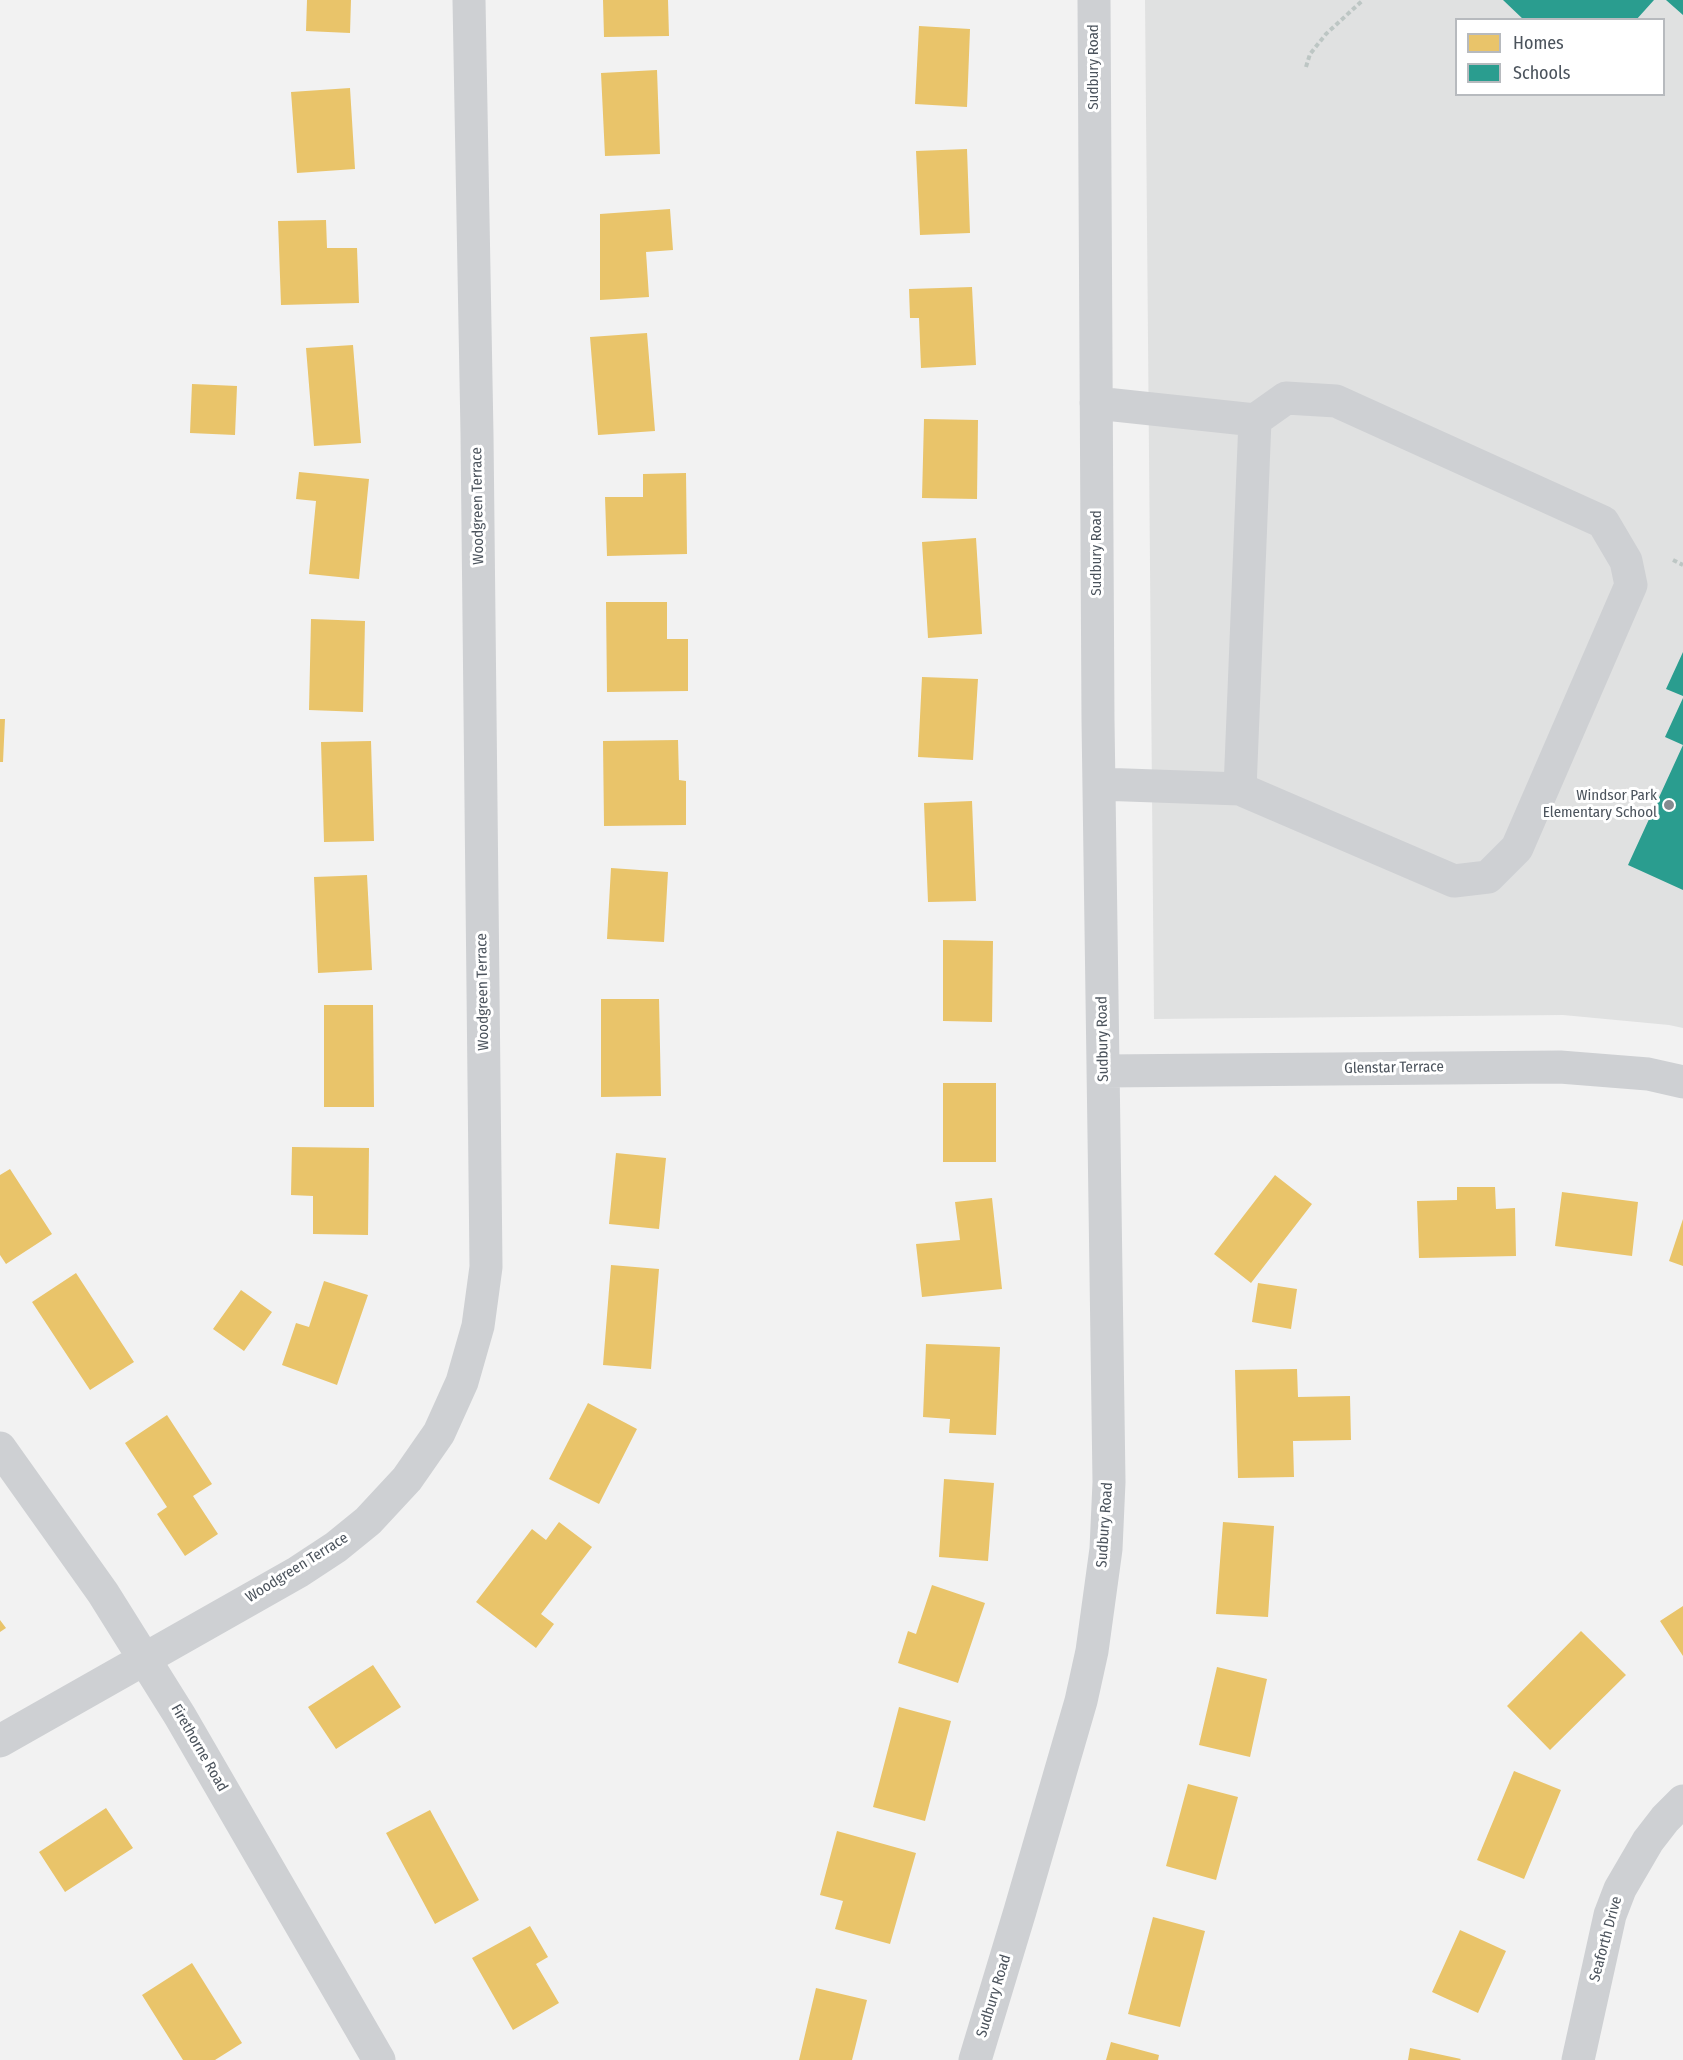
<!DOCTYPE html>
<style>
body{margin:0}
#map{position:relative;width:1683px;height:2060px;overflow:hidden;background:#f2f2f2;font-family:"Fira Sans Condensed",sans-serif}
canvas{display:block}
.legend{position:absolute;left:1455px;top:18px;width:210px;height:78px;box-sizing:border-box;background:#fff;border:2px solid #b7babe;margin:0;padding:8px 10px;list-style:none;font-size:18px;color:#4b535c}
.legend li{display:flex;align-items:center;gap:12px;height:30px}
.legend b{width:30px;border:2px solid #b7babe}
</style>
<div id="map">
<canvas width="1683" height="2060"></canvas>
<ul class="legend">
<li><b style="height:16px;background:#e9c46a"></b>Homes</li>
<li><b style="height:16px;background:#2a9d8f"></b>Schools</li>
</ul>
</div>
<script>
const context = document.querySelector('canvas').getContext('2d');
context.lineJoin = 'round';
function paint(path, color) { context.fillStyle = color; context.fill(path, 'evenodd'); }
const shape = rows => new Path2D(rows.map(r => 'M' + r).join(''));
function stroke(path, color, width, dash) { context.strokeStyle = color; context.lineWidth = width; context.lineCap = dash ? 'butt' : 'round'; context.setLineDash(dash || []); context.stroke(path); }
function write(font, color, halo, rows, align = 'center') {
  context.font = font + ' "Fira Sans Condensed",sans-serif'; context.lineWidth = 6; context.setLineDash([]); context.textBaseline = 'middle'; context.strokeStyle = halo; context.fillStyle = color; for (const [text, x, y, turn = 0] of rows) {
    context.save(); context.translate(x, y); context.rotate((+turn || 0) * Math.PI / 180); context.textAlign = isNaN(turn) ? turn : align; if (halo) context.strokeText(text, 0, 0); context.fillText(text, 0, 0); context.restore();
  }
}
const education = shape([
 [1145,0,1683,0,1683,1028,1669,1025,1563,1015,1154,1019],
 [1456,20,1664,20,1664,94,1456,94]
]);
const homes = shape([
 [307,0,351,0,350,33,306,31],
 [603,0,668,0,669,36,604,37],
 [919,26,970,29,967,107,915,104],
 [657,70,660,154,605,156,601,73],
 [350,88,355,169,297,173,291,92],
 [967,149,970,233,920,235,916,151],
 [670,209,673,250,646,252,649,297,600,300,600,214],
 [326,220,327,248,357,248,359,303,281,305,278,221],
 [972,287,976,365,921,368,919,318,910,318,909,289],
 [647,333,655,431,598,435,590,337],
 [353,345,361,443,314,446,306,348],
 [192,384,237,386,235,435,190,433],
 [924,419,978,420,977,499,922,498],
 [299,472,369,479,359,579,309,574,316,501,296,499],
 [686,473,687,554,607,556,605,497,643,497,643,474],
 [976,538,982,634,928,638,922,542],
 [606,602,667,602,667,639,688,639,688,691,607,692],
 [311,619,365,621,363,712,309,710],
 [922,677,978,679,973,760,918,757],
 [0,719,5,719,3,762,0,762],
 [678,740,679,780,686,781,686,825,604,826,603,741],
 [371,741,374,841,324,842,321,742],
 [972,801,976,901,928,902,924,803],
 [611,868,668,872,664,942,607,939],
 [367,875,372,970,318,973,314,877],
 [943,940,993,941,992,1022,943,1021],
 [601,999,659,999,661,1096,601,1097],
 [324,1005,373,1005,374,1107,324,1107],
 [943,1083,996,1083,996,1162,943,1162],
 [292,1147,369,1148,368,1235,313,1234,313,1196,291,1195],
 [616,1153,666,1158,659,1229,609,1224],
 [10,1169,52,1234,6,1264,0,1255,0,1175],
 [1275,1175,1312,1204,1251,1283,1214,1254],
 [1457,1187,1495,1187,1496,1209,1515,1208,1516,1256,1419,1258,1417,1201,1457,1200],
 [1562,1192,1638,1202,1632,1256,1555,1246],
 [992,1198,1002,1289,922,1297,916,1244,960,1240,955,1202],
 [1683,1219,1683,1266,1669,1261],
 [611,1265,659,1269,651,1369,603,1365],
 [76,1273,134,1362,90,1390,32,1302],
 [324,1281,368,1295,337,1385,282,1365,296,1323,309,1327],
 [1258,1283,1297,1289,1291,1329,1252,1322],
 [241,1290,272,1312,244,1351,213,1329],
 [926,1344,1000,1347,996,1435,949,1433,950,1419,923,1417],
 [1297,1369,1298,1397,1350,1396,1351,1440,1293,1441,1294,1477,1238,1478,1235,1370],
 [588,1403,637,1429,599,1504,549,1479],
 [167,1415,212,1484,193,1496,218,1534,185,1556,157,1514,167,1507,125,1443],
 [944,1479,994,1483,988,1561,939,1557],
 [559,1522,592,1547,541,1614,554,1624,536,1648,476,1602,532,1529,546,1540],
 [1223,1522,1274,1526,1268,1617,1216,1614],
 [932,1585,985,1603,958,1683,898,1663,908,1631,916,1634],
 [1683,1606,1683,1656,1660,1621],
 [0,1620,6,1628,0,1632],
 [1581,1631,1626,1675,1550,1750,1507,1706],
 [373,1665,401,1707,336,1749,308,1707],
 [1217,1667,1267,1679,1250,1757,1199,1745],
 [899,1707,951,1721,925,1821,873,1807],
 [1514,1771,1561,1790,1524,1879,1477,1860],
 [1188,1784,1238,1797,1216,1880,1166,1866],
 [106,1808,133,1848,65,1892,39,1852],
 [430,1810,479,1900,435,1924,386,1833],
 [837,1831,916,1853,890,1944,835,1929,843,1901,820,1895],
 [1153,1917,1205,1931,1180,2027,1128,2014],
 [530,1926,548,1957,536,1964,559,2003,513,2030,472,1958],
 [1460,1930,1506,1951,1478,2013,1432,1992],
 [192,1963,242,2043,215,2060,183,2060,142,1995],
 [816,1988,867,2000,852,2060,799,2060],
 [1111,2042,1159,2055,1158,2060,1106,2060],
 [1410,2048,1461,2059,1460,2060,1408,2060]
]);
const schools = shape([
 [1503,0,1654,0,1636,20,1524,20],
 [1666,0,1683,0,1683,15],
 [1683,652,1683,696,1666,689],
 [1683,698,1683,890,1628,865,1683,745,1665,737]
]);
const path = shape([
 [1306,67,1310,54,1326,34,1363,0],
 [1673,560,1683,565]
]);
const minor = shape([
 [1096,403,1255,420,1286,398,1336,401,1603,522,1626,561,1631,585,1517,848,1488,877,1454,881,1240,789,1099,784],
 [1240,789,1255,420],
 [1104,1071,1560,1067,1648,1074,1683,1082],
 [0,1448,103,1593,180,1716,379,2060],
 [0,1741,298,1572,336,1547,368,1521,407,1479,439,1433,462,1382,478,1326,486,1267,477,434,469,0],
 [975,2060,1020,1911,1081,1701,1092,1651,1106,1549,1109,1482,1098,720,1094,0],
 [1578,2060,1610,1915,1620,1889,1648,1841,1665,1819,1683,1801]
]);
const markers = [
 [1669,805,6,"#858b90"]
];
const streetNames = [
 ["Sudbury Road",1094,67,-90],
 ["Woodgreen Terrace",478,506,-91],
 ["Sudbury Road",1097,553,-90],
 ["Woodgreen Terrace",483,992,-91],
 ["Sudbury Road",1103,1039,-91],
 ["Glenstar Terrace",1394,1068,-1],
 ["Sudbury Road",1105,1525,-86],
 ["Woodgreen Terrace",297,1568,-32],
 ["Firethorne Road",199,1748,60],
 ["Seaforth Drive",1606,1939,-75],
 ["Sudbury Road",994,1996,-73]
];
const poiNames = [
 ["Windsor Park",1657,796],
 ["Elementary School",1657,813]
];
paint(education, '#e0e1e1');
paint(homes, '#e9c46a');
paint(schools, '#2a9d8f');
stroke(path, '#bdc6c4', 4, [4.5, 3]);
stroke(minor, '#ced0d3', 33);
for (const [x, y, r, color] of markers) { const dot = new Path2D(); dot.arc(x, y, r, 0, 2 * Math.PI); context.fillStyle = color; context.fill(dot); stroke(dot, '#fff', 2); }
write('15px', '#4b535c', '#fff', streetNames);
write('15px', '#4b535c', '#fff', poiNames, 'right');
</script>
